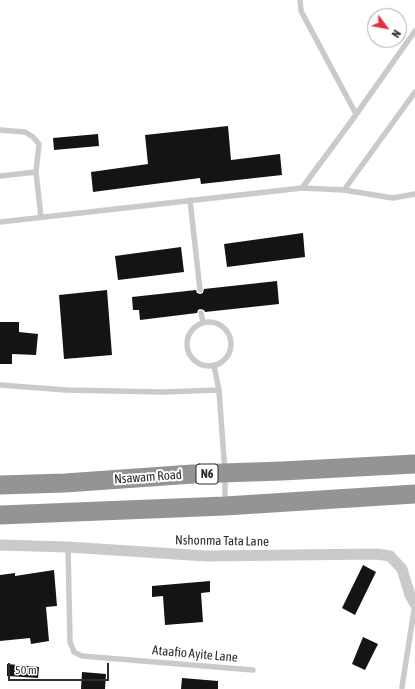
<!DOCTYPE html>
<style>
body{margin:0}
#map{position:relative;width:415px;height:689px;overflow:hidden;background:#fff;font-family:"Asap Condensed",sans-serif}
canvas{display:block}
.north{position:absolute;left:367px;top:8px;width:40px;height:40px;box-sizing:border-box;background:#fff;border:1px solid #ababab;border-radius:50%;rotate:122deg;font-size:11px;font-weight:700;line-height:16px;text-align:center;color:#2d2d2d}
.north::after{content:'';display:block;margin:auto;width:14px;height:18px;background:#e13141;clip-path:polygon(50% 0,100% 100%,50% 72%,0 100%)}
.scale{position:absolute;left:8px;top:663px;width:101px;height:18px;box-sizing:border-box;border:2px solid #2d2d2d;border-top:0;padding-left:5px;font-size:12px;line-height:14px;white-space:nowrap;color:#2d2d2d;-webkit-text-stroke:3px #fff;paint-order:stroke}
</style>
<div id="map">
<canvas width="415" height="689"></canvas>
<div class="north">N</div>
<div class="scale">50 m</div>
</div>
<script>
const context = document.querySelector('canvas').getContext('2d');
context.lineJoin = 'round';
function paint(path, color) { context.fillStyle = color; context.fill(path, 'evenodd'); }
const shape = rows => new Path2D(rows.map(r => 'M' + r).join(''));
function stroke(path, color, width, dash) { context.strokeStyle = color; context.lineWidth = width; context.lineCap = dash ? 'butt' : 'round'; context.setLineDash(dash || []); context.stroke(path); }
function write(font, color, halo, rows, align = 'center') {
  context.font = font + ' "Asap Condensed",sans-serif'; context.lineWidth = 4; context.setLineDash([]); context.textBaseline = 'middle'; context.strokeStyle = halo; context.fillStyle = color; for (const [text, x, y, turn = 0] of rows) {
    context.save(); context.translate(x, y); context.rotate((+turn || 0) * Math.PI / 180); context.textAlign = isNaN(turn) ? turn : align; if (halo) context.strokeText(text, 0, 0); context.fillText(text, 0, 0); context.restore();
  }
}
const building = shape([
 [228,126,231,160,280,154,282,175,201,184,200,178,93,192,91,172,148,164,145,135],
 [98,134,99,146,54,150,53,138],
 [303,233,305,257,227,267,224,244],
 [181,247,184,272,118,280,115,256],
 [277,281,279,304,205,312,204,310,200,309,198,310,197,313,140,320,139,310,133,310,132,297,196,290,197,293,200,294,203,293,204,289],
 [107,290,112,355,64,359,59,295],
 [0,322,19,322,19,332,38,334,36,355,12,354,12,364,0,364],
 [363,565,376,572,355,615,342,608],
 [54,570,57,606,46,607,49,641,31,644,30,638,0,641,0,575,15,573,15,576],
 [210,581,210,592,201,593,203,622,165,625,163,596,152,597,152,586],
 [363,637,378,644,365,670,352,664],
 [7,664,39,667,38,678,7,676],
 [82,672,106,674,105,689,81,689],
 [182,678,218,681,218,689,181,689]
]);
const lane = shape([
 [300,0,301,11,356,114],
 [0,130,25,132,33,137,39,144,36,172],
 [0,176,36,172,41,217],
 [302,188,350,123,415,31],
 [344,190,415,92],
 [190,200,200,290],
 [0,222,302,188,344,190,393,198,415,194],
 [201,313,203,322],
 '187 344a22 22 0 1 1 44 0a22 22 0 1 1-44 0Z',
 [214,366,219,390,225,473,225,504],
 [0,385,66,390,164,392,219,390],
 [68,547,70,642,74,652,82,656,253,670],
 [402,687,415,604]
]);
const street = shape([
 [0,545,68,547,206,556,377,554,390,556,402,569,410,595,415,604]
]);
const highway = shape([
 [0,485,65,483,193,474,282,471,415,464],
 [0,515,225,506,415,494]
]);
const shields = [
 [207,474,22]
];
const shieldNames = [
 ["N6",207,474]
];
const streetNames = [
 ["Nsawam Road",148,477,-4],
 ["Nshonma Tata Lane",222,541,1],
 ["Ataafio Ayite Lane",195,654,5]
];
paint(building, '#141414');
stroke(lane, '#cacaca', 5.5);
stroke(street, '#cacaca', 11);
stroke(highway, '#949494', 19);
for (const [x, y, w] of shields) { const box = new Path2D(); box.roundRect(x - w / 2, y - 10, w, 20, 3); context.fillStyle = '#fff'; context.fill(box); stroke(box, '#2d2d2d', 1); }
write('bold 12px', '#2d2d2d', null, shieldNames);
write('13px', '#2d2d2d', '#fff', streetNames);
</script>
